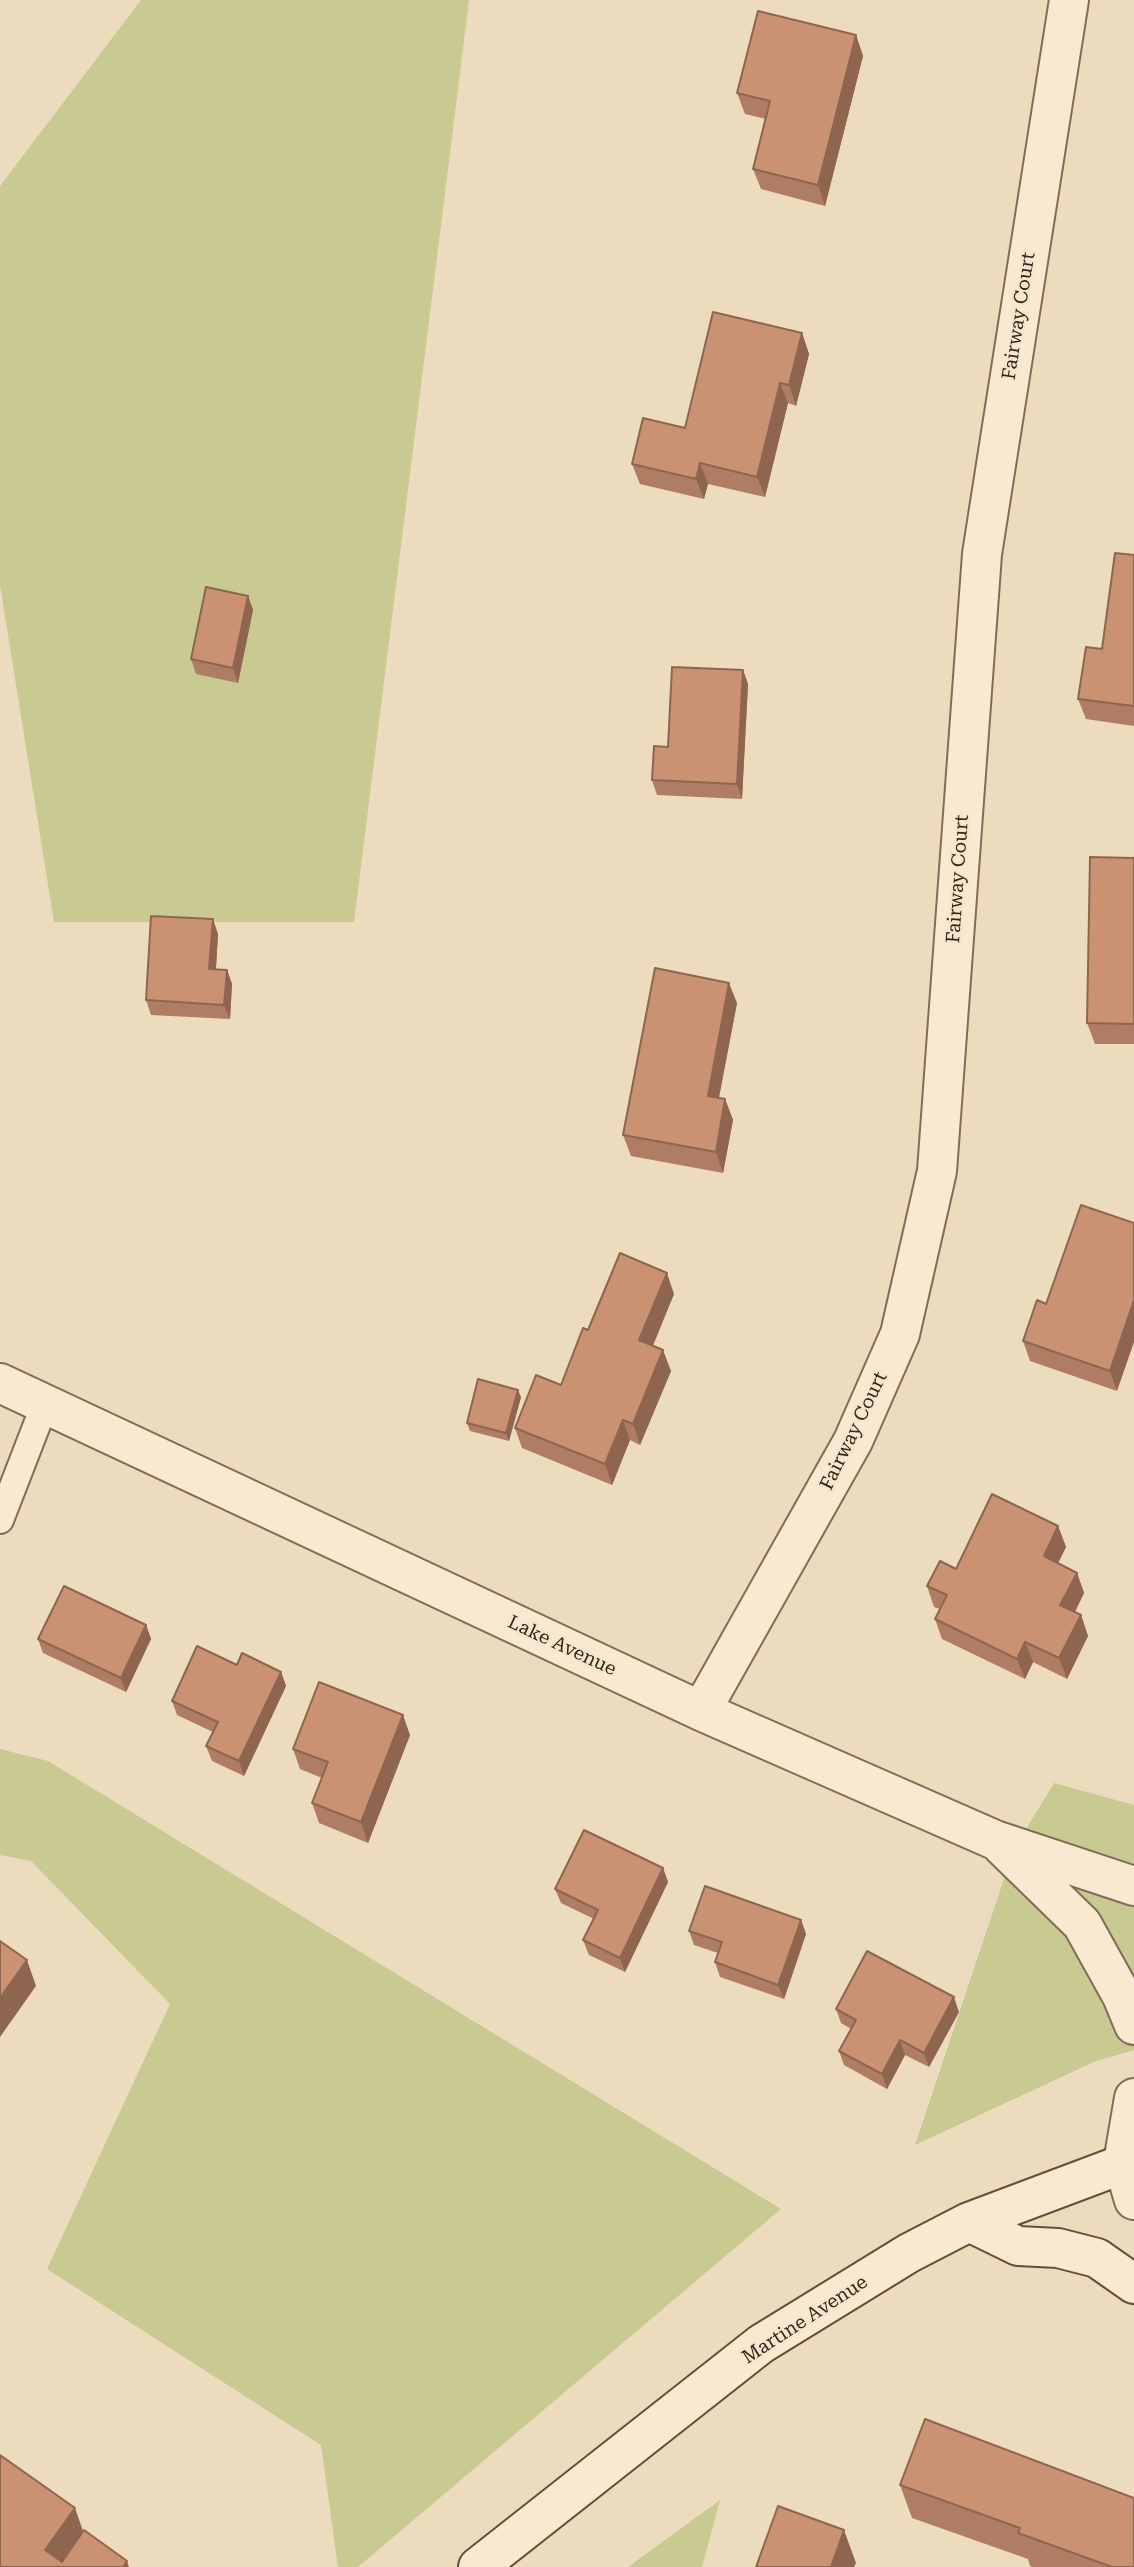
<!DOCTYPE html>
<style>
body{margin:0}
canvas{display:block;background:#eddbbd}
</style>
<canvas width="1134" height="2567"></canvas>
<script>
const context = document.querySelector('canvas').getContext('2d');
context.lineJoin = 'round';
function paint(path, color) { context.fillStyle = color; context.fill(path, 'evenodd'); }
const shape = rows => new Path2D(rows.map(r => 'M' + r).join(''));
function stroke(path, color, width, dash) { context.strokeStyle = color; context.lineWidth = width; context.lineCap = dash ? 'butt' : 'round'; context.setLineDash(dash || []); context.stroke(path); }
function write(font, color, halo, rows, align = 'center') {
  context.font = font + ' "Roboto Serif",serif'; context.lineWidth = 5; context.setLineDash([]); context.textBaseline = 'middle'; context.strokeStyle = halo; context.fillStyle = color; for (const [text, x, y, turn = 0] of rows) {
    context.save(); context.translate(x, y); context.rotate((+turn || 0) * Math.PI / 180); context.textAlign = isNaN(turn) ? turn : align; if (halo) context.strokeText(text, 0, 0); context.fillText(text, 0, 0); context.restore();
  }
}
const green = shape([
 [141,0,469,0,354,922,54,922,0,585,0,186],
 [0,1749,48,1761,781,2209,358,2567,338,2567,321,2445,47,2269,170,2004,31,1861,0,1855],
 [1054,1783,1134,1805,1134,2050,1096,2061,915,2145,1014,1849],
 [720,2500,702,2567,628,2567]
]);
const lane = shape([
 [0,1520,45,1404]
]);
const street = shape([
 [0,1383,701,1711,995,1840,1134,1886],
 [701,1711,853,1441,900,1334,937,1171,982,554,1069,0],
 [1002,1846,1082,1924,1122,1996,1134,2025],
 [1134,2098,1123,2163,1134,2200]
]);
const secondary = shape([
 [969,2222,1018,2246,1058,2248,1097,2258,1134,2284],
 [478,2567,761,2344,909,2253,969,2222,1134,2160]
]);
const wall = shape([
 [856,35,863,56,825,206,761,189,753,169,766,119,745,114,737,93],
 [802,333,809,354,796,406,788,403,765,497,708,484,704,499,640,484,632,464,685,428],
 [1134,555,1134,726,1086,719,1078,699,1102,649],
 [248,596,253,610,238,683,196,674,191,659],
 [743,670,748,684,742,799,657,795,652,780,668,747],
 [1134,858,1134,1044,1095,1044,1087,1023],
 [218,934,216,969,227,970,232,984,230,1019,151,1015,146,1000],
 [737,1003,719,1098,725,1099,733,1120,723,1173,631,1156,623,1135],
 [1081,1205,1117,1391,1030,1361,1023,1341,1046,1304],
 [674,1294,653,1346,671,1371,640,1445,630,1440,612,1485,522,1448,515,1428,561,1385,588,1330],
 [521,1397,509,1441,470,1431,467,1423],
 [1058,1526,1066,1547,1058,1563,1077,1573,1084,1593,1075,1612,1081,1615,1088,1636,1067,1679,1033,1662,1025,1679,942,1639,935,1619,940,1609,934,1607,927,1586,956,1569],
 [146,1625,151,1639,126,1692,43,1653,38,1639],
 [237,1665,281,1672,286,1686,244,1776,212,1761,206,1746,213,1732,177,1715,172,1701],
 [410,1735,368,1843,319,1823,312,1803,322,1778,300,1769,293,1749],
 [663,1868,668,1882,625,1972,589,1955,583,1940,594,1919,561,1903,555,1889],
 [801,1920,806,1934,784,1999,720,1977,715,1962,718,1953,694,1945,689,1931],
 [836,2009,959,2012,929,2067,905,2055,887,2089,844,2065,839,2051,851,2029,841,2023],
 [900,2485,1134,2567,1033,2567,1030,2566,1028,2559,912,2518]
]);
const shadedWall = shape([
 [856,35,863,56,825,206,818,185],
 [802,333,809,354,796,406,789,385],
 [780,383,788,403,765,497,757,477],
 [700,463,708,484,704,499,696,479],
 [248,596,253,610,238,683,233,668],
 [743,670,748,684,742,799,737,784],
 [213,919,218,934,215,983,209,969],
 [227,970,232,984,230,1019,224,1005],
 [729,983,737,1003,715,1117,708,1096],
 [725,1099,733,1120,723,1173,716,1152],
 [667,1273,674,1294,646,1361,639,1340],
 [1134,1300,1134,1342,1117,1391,1110,1371],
 [663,1350,671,1371,640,1445,633,1424],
 [518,1390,521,1397,509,1441,506,1433],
 [623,1420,630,1440,612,1485,605,1464],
 [1058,1526,1066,1547,1051,1577,1044,1556],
 [1077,1573,1084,1593,1068,1626,1060,1605],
 [1081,1615,1088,1636,1067,1679,1059,1658],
 [146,1625,151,1639,126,1692,121,1678],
 [1025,1642,1033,1662,1025,1679,1017,1659],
 [281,1672,286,1686,244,1776,239,1761],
 [403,1715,410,1735,368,1843,361,1822],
 [663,1868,668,1882,625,1972,620,1958],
 [801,1920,806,1934,784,1999,778,1985],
 [27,1960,36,1986,0,2037,0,1998],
 [954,1997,959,2012,929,2067,924,2053],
 [900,2040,905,2055,887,2089,882,2074],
 [75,2508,84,2534,60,2567,45,2550],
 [844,2530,856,2563,854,2567,831,2567],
 [127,2561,129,2567,123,2567]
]);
const building = shape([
 [758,11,856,35,818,185,753,169,770,101,737,93,758,11],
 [713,312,802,333,789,385,780,383,757,477,700,463,696,479,632,464,643,418,685,428,713,312],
 [1115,553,1134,555,1134,706,1078,699,1086,647,1102,649,1115,553],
 [206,587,248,596,233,668,191,659,206,587],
 [672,667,743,670,737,784,652,780,654,746,668,747,672,667],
 [1090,857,1134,858,1134,1024,1087,1023,1090,857],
 [151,916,213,919,209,969,227,970,224,1005,146,1000,151,916],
 [655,968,729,983,708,1096,725,1099,716,1152,623,1135,655,968],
 [1081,1205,1134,1223,1134,1300,1110,1371,1023,1341,1037,1300,1046,1304,1081,1205],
 [620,1253,667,1273,639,1340,663,1350,633,1424,623,1420,605,1464,515,1428,536,1375,561,1385,583,1328,588,1330,620,1253],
 [478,1379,518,1390,506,1433,467,1423,478,1379],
 [992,1494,1058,1526,1044,1556,1077,1573,1060,1605,1081,1615,1059,1658,1025,1642,1017,1659,935,1619,947,1595,927,1586,940,1561,956,1569,992,1494],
 [64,1586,146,1625,121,1678,38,1639,64,1586],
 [197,1646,237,1665,242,1653,281,1672,239,1761,206,1746,218,1722,172,1701,197,1646],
 [319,1682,403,1715,361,1822,312,1803,328,1762,293,1749,319,1682],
 [584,1830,663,1868,620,1958,583,1940,598,1910,555,1889,584,1830],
 [705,1886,801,1920,778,1985,715,1962,722,1942,689,1931,705,1886],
 [0,1941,27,1960,0,1998,0,1941],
 [867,1951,954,1997,924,2053,900,2040,882,2074,839,2051,856,2020,836,2009,867,1951],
 [925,2419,1134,2498,1134,2567,1112,2567,1018,2533,1020,2528,900,2485,925,2419],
 [0,2455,75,2508,45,2550,62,2562,84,2530,127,2561,123,2567,0,2567,0,2455],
 [778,2506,844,2530,831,2567,756,2567,778,2506]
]);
const streetNames = [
 ["Fairway Court",1019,316,-81],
 ["Fairway Court",958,879,-86],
 ["Fairway Court",854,1431,-64],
 ["Lake Avenue",562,1646,25],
 ["Martine Avenue",805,2320,-33]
];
paint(green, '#c8ca92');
stroke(lane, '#846b57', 30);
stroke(street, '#846b57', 42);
stroke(secondary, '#664d3a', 42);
stroke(lane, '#f8e9d0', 26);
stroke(street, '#f8e9d0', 38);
stroke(secondary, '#f8e9d0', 38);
paint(wall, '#af7d63');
paint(shadedWall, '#8e6650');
paint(building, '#cb9173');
stroke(building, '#8e6650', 2);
write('19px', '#33251b', '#f4e6cc', streetNames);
</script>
